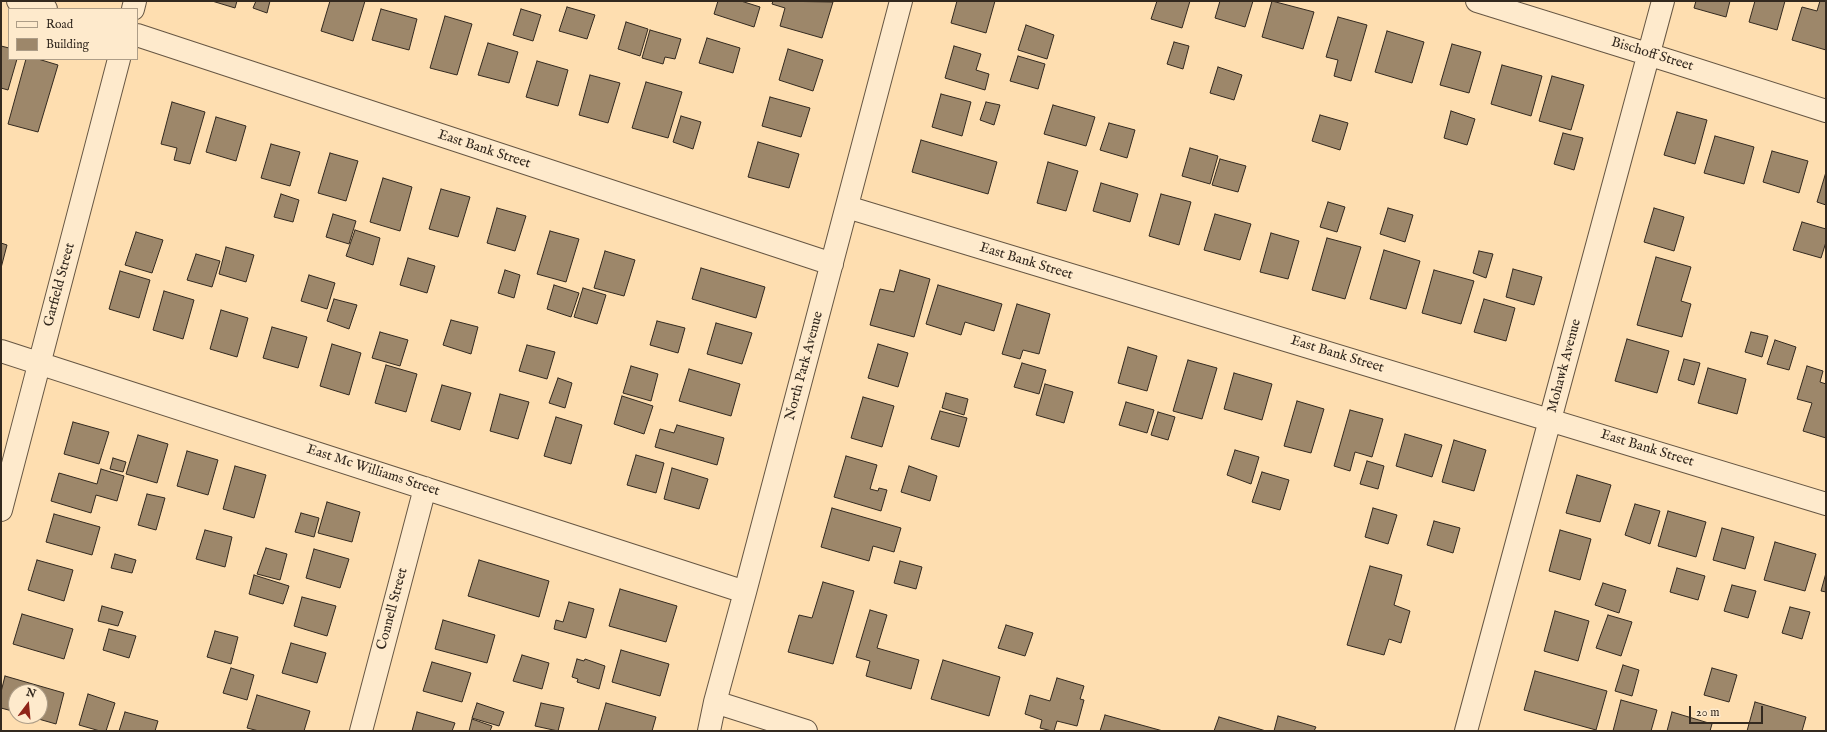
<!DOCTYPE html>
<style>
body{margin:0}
#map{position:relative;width:1827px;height:732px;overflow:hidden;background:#fedeb0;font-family:"IM FELL English",serif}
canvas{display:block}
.frame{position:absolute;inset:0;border:2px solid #33291f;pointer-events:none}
.legend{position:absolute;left:8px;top:8px;width:130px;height:52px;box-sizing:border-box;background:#feeacc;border:1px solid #ad9d87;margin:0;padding:5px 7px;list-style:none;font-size:12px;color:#33291f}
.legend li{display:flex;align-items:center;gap:8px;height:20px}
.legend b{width:20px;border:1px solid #ad9d87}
.north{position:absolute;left:8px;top:684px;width:40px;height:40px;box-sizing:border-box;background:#feeacc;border:1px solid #ad9d87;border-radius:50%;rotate:16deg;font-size:11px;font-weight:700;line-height:16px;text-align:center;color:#33291f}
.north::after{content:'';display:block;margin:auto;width:14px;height:18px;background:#8f2418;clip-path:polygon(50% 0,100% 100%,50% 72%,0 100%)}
.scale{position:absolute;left:1689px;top:706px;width:74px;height:18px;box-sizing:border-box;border:2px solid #33291f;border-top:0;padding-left:5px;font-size:12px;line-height:14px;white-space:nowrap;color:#33291f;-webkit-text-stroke:3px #feeacc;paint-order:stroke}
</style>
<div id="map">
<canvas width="1827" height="732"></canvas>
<div class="frame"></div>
<ul class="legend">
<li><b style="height:5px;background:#feeacc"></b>Road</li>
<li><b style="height:11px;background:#9d876a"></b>Building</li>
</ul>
<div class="north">N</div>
<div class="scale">20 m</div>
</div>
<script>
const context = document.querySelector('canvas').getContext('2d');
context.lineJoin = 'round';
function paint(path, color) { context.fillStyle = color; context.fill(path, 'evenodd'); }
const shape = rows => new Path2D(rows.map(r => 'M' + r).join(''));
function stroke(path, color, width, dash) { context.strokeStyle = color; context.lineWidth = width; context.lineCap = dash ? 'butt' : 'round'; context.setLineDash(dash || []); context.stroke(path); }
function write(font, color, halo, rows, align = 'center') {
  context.font = font + ' "IM FELL English",serif'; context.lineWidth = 3.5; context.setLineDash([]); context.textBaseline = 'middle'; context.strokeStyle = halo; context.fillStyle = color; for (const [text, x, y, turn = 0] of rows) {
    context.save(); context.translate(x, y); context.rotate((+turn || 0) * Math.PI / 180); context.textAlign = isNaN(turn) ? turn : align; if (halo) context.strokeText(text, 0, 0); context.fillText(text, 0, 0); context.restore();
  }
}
const building = shape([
 [212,1,237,1,235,8,212,1],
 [256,1,270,1,267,13,253,8,256,1],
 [330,1,365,1,353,41,321,31,330,1],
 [718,1,741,1,760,7,754,27,714,14,718,1],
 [773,1,833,2,822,38,780,26,785,8,772,4,773,1],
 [957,1,995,1,986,33,951,23,957,1],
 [1157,1,1190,1,1182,28,1151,19,1157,1],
 [1220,1,1253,1,1245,27,1215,18,1220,1],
 [1272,1,1314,12,1303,49,1262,37,1272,1],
 [1696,1,1730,1,1726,17,1694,8,1696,1],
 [1755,1,1785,1,1777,30,1749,22,1755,1],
 [1820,1,1826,1,1826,50,1792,40,1802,7,1817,11,1820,1],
 [567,7,595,15,587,39,559,31,567,7],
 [381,9,417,19,409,50,372,40,381,9],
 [521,9,541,15,533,41,513,35,521,9],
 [445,16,472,24,457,75,430,68,445,16],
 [1338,17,1367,25,1351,81,1334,76,1338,60,1326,57,1338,17],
 [626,22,648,29,640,56,618,49,626,22],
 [1026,25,1054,35,1047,59,1018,50,1026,25],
 [650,30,681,39,675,59,665,57,663,64,642,58,650,30],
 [1387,31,1424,42,1412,83,1375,72,1387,31],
 [707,38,740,48,733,73,699,63,707,38],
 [1174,42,1189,46,1183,69,1167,64,1174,42],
 [488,43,518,52,509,83,478,75,488,43],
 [1452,44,1481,52,1469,93,1440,85,1452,44],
 [1,46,9,48,9,59,17,59,8,90,1,88,1,46],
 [954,46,981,54,976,70,989,74,985,90,945,78,954,46],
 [788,49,823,60,813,91,779,80,788,49],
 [1018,56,1045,64,1038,89,1010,81,1018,56],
 [26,59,38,59,58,65,38,132,8,124,26,59],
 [537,61,568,70,558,106,526,97,537,61],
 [1502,65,1542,76,1531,116,1491,104,1502,65],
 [1218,67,1242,75,1234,100,1210,93,1218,67],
 [590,75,620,83,608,123,579,115,590,75],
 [1552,76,1584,85,1571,130,1539,121,1552,76],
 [646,82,682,92,668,138,632,128,646,82],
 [941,94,971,102,962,136,932,127,941,94],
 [770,97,810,108,801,137,762,126,770,97],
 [172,102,205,112,190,164,174,160,177,148,161,144,172,102],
 [986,102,1000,105,994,125,980,120,986,102],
 [1053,105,1095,117,1086,146,1044,134,1053,105],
 [1451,111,1475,119,1467,145,1444,138,1451,111],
 [1677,112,1707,120,1695,164,1664,155,1677,112],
 [1320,115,1348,123,1340,150,1312,141,1320,115],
 [681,116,701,122,693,149,673,142,681,116],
 [216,117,246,126,236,161,206,152,216,117],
 [1109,123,1135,130,1127,158,1100,150,1109,123],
 [1563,133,1583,138,1574,170,1554,164,1563,133],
 [1715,136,1754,147,1744,184,1704,173,1715,136],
 [921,140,997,162,988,194,912,172,921,140],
 [758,142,799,154,789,188,748,177,758,142],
 [271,144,300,152,290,186,261,178,271,144],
 [1190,148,1218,156,1210,184,1182,176,1190,148],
 [1772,151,1808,161,1799,193,1763,182,1772,151],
 [330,153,358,161,346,201,318,193,330,153],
 [1220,159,1246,166,1238,192,1212,185,1220,159],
 [1048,162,1078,171,1066,211,1037,203,1048,162],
 [1826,172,1826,205,1817,202,1826,172],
 [383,178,412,187,400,231,370,222,383,178],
 [1101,183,1138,194,1130,222,1093,211,1101,183],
 [441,189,470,197,458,237,429,229,441,189],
 [281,194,299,200,293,222,274,217,281,194],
 [1161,194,1191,202,1179,245,1149,236,1161,194],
 [1328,202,1345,207,1337,232,1320,227,1328,202],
 [497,208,526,216,515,251,487,243,497,208],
 [1388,208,1413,215,1405,242,1380,234,1388,208],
 [1654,208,1684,217,1674,251,1644,242,1654,208],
 [333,214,356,221,349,244,326,237,333,214],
 [1215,214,1251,224,1240,260,1204,250,1215,214],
 [1802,222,1826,229,1826,242,1821,258,1793,250,1802,222],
 [355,230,380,238,373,265,346,256,355,230],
 [550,231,579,239,566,282,537,274,550,231],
 [136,232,163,240,152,273,125,265,136,232],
 [1271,233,1299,241,1288,279,1260,272,1271,233],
 [1327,238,1361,247,1345,299,1312,290,1327,238],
 [1,243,7,245,1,268,1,243],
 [226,247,254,255,246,282,219,274,226,247],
 [1384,250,1420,261,1406,309,1370,299,1384,250],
 [605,251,635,260,624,296,594,288,605,251],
 [1479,251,1493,254,1486,278,1473,273,1479,251],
 [196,254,220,261,212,287,187,280,196,254],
 [1656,257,1691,267,1681,301,1691,304,1682,337,1637,325,1656,257],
 [408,258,435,266,427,293,400,285,408,258],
 [701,268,765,287,756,318,692,299,701,268],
 [1513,269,1542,277,1534,305,1506,297,1513,269],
 [505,270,520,275,514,298,498,293,505,270],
 [900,270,930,279,914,337,870,325,880,289,894,292,900,270],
 [1434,270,1474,281,1461,324,1422,313,1434,270],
 [120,271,150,280,139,318,109,309,120,271],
 [309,275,335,283,327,309,301,301,309,275],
 [554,285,579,293,571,317,547,309,554,285],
 [938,285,1002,304,994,331,965,322,961,335,926,324,938,285],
 [583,288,606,295,597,324,574,317,583,288],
 [164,291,194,300,183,339,153,330,164,291],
 [334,299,357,305,349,329,327,321,334,299],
 [1484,299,1515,308,1506,341,1474,332,1484,299],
 [1017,304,1050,314,1039,354,1023,350,1020,359,1002,354,1017,304],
 [221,310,248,318,237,357,210,349,221,310],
 [451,320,478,327,471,354,443,345,451,320],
 [657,321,685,328,678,353,650,345,657,321],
 [716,323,752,333,742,364,707,354,716,323],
 [272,327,307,337,298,368,263,358,272,327],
 [380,332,408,340,400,366,372,358,380,332],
 [1751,332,1768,336,1762,357,1745,352,1751,332],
 [1627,339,1669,351,1657,393,1615,381,1627,339],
 [1775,340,1796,347,1789,370,1767,364,1775,340],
 [332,344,361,353,349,395,320,386,332,344],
 [878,344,908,353,898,387,868,378,878,344],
 [527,345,555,352,547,379,519,371,527,345],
 [1128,347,1157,356,1147,391,1118,383,1128,347],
 [1684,359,1700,363,1694,385,1678,380,1684,359],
 [1188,360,1217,368,1202,419,1173,411,1188,360],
 [1022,363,1046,370,1039,394,1014,387,1022,363],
 [386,365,417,374,406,412,375,403,386,365],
 [631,366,658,374,651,401,623,393,631,366],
 [1807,366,1823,371,1820,382,1826,384,1826,438,1803,431,1812,403,1797,399,1807,366],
 [1708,368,1746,379,1737,414,1698,403,1708,368],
 [689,369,740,384,731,416,679,401,689,369],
 [1234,373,1272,384,1262,420,1224,409,1234,373],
 [558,378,572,383,565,408,549,403,558,378],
 [1045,384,1073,392,1064,423,1036,415,1045,384],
 [442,385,471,393,460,430,431,421,442,385],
 [946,393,968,399,964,415,942,408,946,393],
 [500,394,529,402,518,439,490,431,500,394],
 [622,396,653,406,644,434,614,424,622,396],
 [863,397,894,406,882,447,851,438,863,397],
 [1297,401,1324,409,1311,453,1284,446,1297,401],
 [1126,402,1154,410,1147,433,1119,425,1126,402],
 [1350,410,1383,419,1372,457,1355,452,1350,471,1334,466,1350,410],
 [940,411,967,418,959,447,931,439,940,411],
 [1158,412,1175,417,1168,440,1151,435,1158,412],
 [556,417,582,425,571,464,544,456,556,417],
 [73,422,109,432,99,464,64,454,73,422],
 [677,425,724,438,717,465,655,447,660,429,674,433,677,425],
 [1405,434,1442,445,1432,477,1396,466,1405,434],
 [138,435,168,444,157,483,126,474,138,435],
 [1454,440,1486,450,1474,491,1442,482,1454,440],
 [1235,450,1259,457,1251,484,1227,475,1235,450],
 [187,451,218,460,208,495,177,486,187,451],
 [636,455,664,463,656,493,627,485,636,455],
 [846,456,877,465,870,489,878,491,879,488,887,490,881,511,834,497,846,456],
 [113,458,126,462,123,472,110,469,113,458],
 [1367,461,1384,466,1378,489,1360,484,1367,461],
 [235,466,266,475,254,518,223,509,235,466],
 [909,466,937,476,930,501,901,492,909,466],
 [672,468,708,479,699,509,664,499,672,468],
 [101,469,124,476,117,501,96,495,91,513,51,501,59,473,97,484,101,469],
 [1262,472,1289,480,1280,510,1252,502,1262,472],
 [1577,475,1611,485,1600,522,1566,513,1577,475],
 [147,494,165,498,156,530,138,525,147,494],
 [327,502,360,512,352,542,318,533,327,502],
 [1635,504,1660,511,1650,544,1625,535,1635,504],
 [832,508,901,528,894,552,873,546,869,561,821,547,832,508],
 [1373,508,1397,515,1388,544,1365,537,1373,508],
 [1668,511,1706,522,1696,557,1658,546,1668,511],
 [301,513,319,518,314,537,295,532,301,513],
 [54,514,100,527,92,555,46,542,54,514],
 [1434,521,1460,528,1453,553,1427,545,1434,521],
 [1722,528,1754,537,1745,569,1713,560,1722,528],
 [205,530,232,537,225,567,196,559,205,530],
 [1560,530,1591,539,1580,580,1549,571,1560,530],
 [1775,542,1816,554,1805,591,1764,580,1775,542],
 [266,548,287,554,280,580,257,574,266,548],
 [314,549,349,559,340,588,306,578,314,549],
 [115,554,136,560,132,573,111,568,115,554],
 [37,560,73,570,64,601,28,590,37,560],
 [479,560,549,581,539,617,468,596,479,560],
 [900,561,922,567,916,589,894,583,900,561],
 [1370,566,1402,575,1394,605,1410,611,1401,643,1389,639,1384,655,1347,645,1370,566],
 [1677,568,1705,576,1698,600,1670,592,1677,568],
 [1826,573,1826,592,1821,591,1826,573],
 [254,575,289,586,283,604,249,594,254,575],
 [823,582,854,591,833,664,788,652,799,615,812,618,823,582],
 [1603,583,1626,590,1619,613,1595,605,1603,583],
 [1732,585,1756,591,1748,618,1724,611,1732,585],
 [620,589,677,606,666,642,609,626,620,589],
 [302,597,336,606,327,636,294,626,302,597],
 [569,602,594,609,586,638,554,629,556,620,563,622,569,602],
 [102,606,123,612,118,626,98,621,102,606],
 [1790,607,1810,612,1802,639,1782,633,1790,607],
 [870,610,887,615,877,648,919,660,911,689,866,676,870,661,856,657,870,610],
 [1555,611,1589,621,1578,661,1544,651,1555,611],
 [22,614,73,629,64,659,13,644,22,614],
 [1608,615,1632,622,1621,656,1596,648,1608,615],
 [443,620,495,635,487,663,435,649,443,620],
 [1006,625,1033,633,1025,656,998,648,1006,625],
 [109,629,136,636,129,658,103,650,109,629],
 [215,631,238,637,231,664,207,657,215,631],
 [291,643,326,653,317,683,282,673,291,643],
 [621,650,669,664,660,696,612,682,621,650],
 [522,655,549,663,542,689,513,681,522,655],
 [577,659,584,661,585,659,605,666,599,689,577,682,578,679,572,677,577,659],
 [943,660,1000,677,989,716,931,699,943,660],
 [432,662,471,673,462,702,423,691,432,662],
 [1623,665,1639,670,1632,696,1615,691,1623,665],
 [231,668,254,675,247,700,223,693,231,668],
 [1712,668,1737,675,1729,702,1704,695,1712,668],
 [1535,671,1607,691,1596,730,1524,710,1535,671],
 [5,676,64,693,56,724,28,716,40,716,40,692,16,692,16,712,1,708,1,692,5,676],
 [1057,678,1084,686,1080,699,1084,700,1077,726,1057,721,1054,731,1052,731,1040,728,1042,720,1025,714,1030,695,1050,701,1057,678],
 [88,694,115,703,106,731,100,731,79,725,88,694],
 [257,695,310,711,304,731,259,731,247,728,257,695],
 [1621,700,1657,710,1651,731,1613,731,1621,700],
 [1755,702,1806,717,1802,731,1747,731,1755,702],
 [477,703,504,712,499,726,472,718,477,703],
 [541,703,564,708,558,731,535,726,541,703],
 [606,703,656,717,652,731,598,731,606,703],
 [125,712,158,721,155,731,119,731,125,712],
 [417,712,455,723,452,731,412,731,417,712],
 [1672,712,1712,724,1710,731,1667,731,1672,712],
 [1105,715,1163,731,1100,731,1105,715],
 [1278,716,1316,727,1314,731,1274,731,1278,716],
 [1219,717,1266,731,1214,731,1219,717],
 [472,719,492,726,490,731,469,731,472,719]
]);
const street = shape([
 [18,1,46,9],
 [1477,1,1673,62,1826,111],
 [133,9,135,1],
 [137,35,832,264],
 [847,207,1826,504],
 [1,351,745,592],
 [1,510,119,59],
 [715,702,806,731],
 [361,731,425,488],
 [709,731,715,702,745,592,901,1],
 [1466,731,1663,1]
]);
const streetNames = [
 ["Bischoff Street",1652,55,17],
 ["East Bank Street",484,150,18],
 ["East Bank Street",1026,262,17],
 ["Garfield Street",60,285,-75],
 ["East Bank Street",1337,355,17],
 ["North Park Avenue",805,366,-75],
 ["Mohawk Avenue",1565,366,-75],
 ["East Bank Street",1647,449,17],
 ["East Mc Williams Street",373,471,18],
 ["Connell Street",393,609,-75]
];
paint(building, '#9d876a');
stroke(building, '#33291f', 1);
stroke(street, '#665643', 24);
stroke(street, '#feeacc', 22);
write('14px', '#33291f', '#feeacc', streetNames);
</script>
